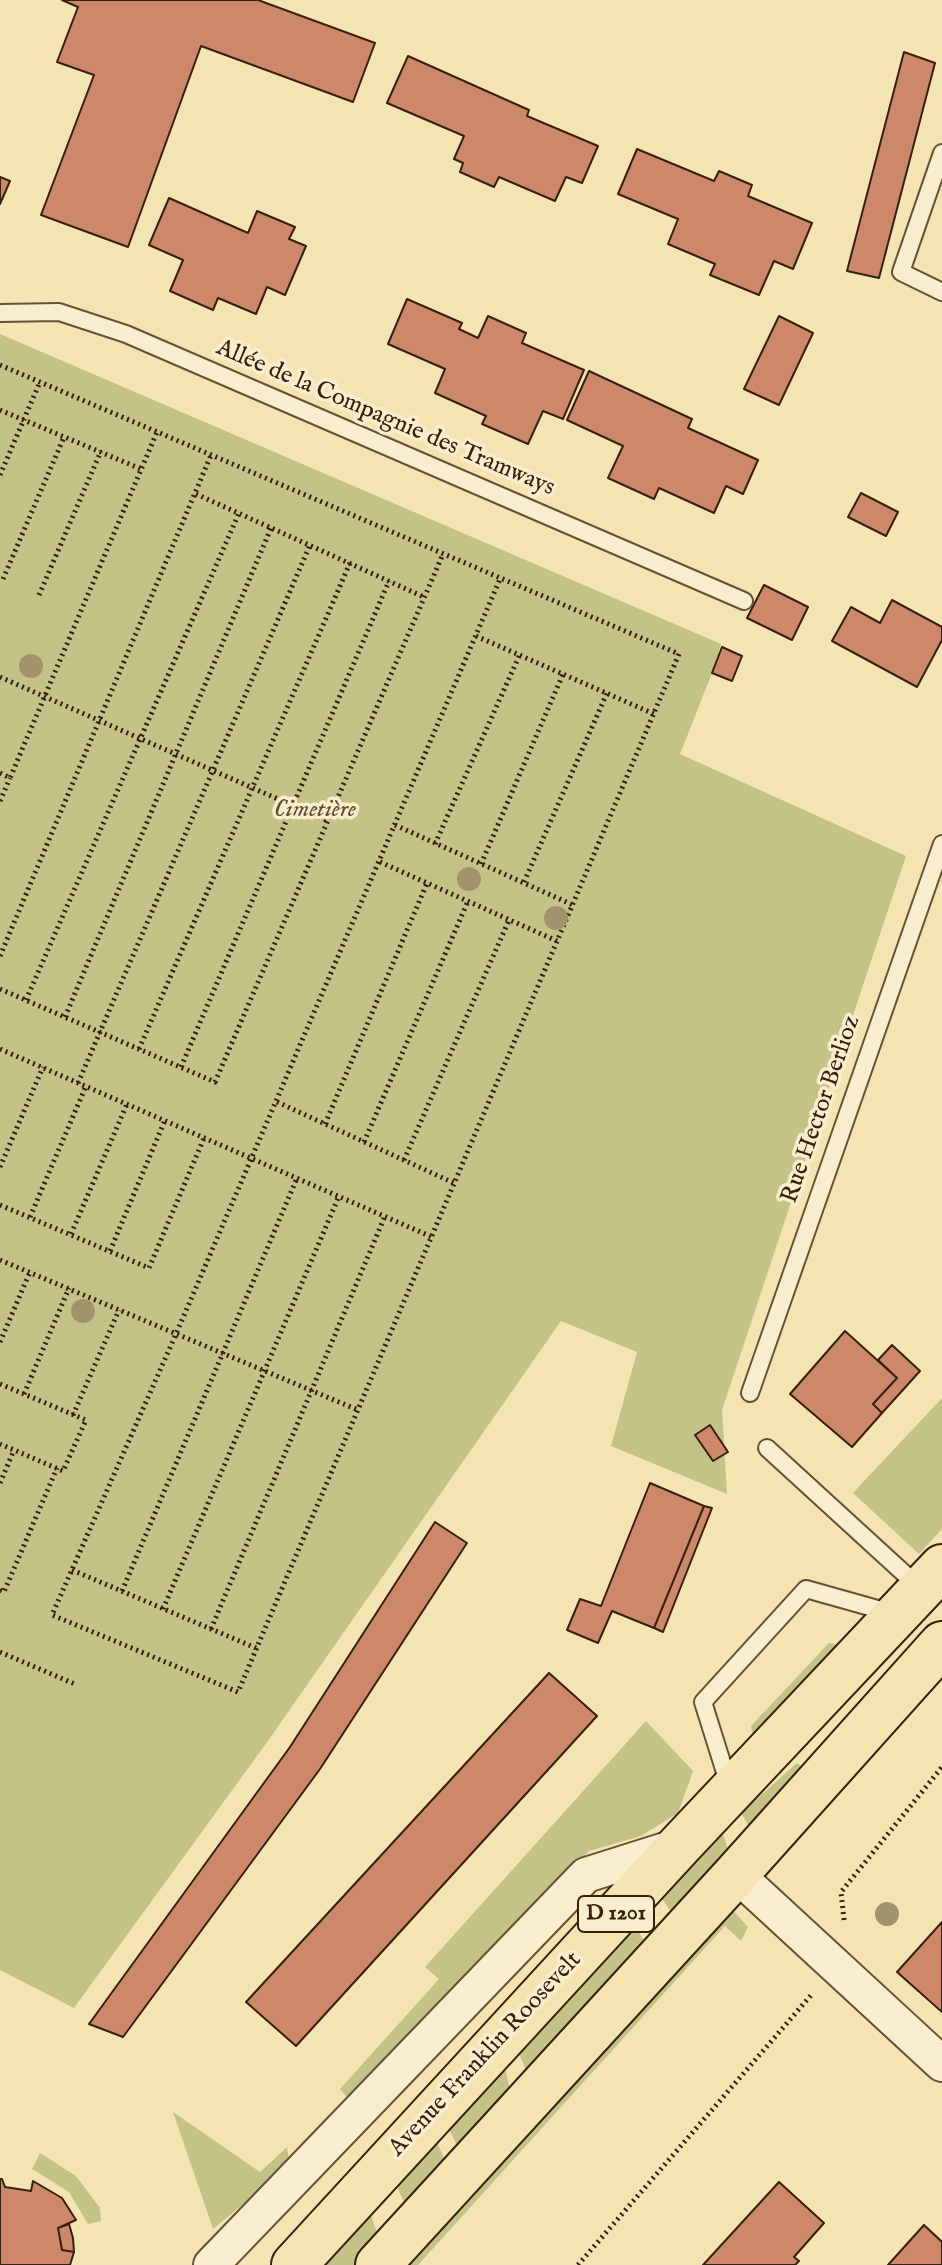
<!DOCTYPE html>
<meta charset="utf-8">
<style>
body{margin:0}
canvas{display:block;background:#f4e4b2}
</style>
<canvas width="942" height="2265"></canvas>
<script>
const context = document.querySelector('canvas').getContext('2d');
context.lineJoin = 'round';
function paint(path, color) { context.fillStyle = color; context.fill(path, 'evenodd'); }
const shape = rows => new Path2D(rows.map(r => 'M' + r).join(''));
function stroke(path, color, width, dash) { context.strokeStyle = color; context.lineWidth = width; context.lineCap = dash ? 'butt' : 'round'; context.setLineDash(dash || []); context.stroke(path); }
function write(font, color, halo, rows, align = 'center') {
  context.font = font + ' "IM FELL English",serif'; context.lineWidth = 7; context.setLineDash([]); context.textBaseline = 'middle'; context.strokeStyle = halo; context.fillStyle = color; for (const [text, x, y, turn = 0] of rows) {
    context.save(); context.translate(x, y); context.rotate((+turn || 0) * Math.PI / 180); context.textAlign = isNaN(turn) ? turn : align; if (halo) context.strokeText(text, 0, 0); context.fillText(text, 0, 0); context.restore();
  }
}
const green = shape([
 [0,334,721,644,712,673,680,754,906,856,722,1410,727,1494,611,1446,637,1352,561,1321,270,1738,74,2008,0,1970],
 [942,1398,942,1529,919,1554,853,1493],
 [829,1643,844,1646,754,1745,751,1726],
 [646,1721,693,1771,678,1813,641,1836,589,1851,350,2101,340,2089,439,1979,425,1967],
 [797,1763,801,1766,798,1773,750,1828,741,1813],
 [723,1834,729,1853,672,1914,662,1898],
 [726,1903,748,1927,741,1941,725,1926,418,2265,399,2265],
 [636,1927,645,1943,528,2074,518,2052],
 [505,2068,510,2091,459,2150,449,2129],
 [173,2112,260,2172,287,2147,290,2165,213,2229],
 [436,2141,447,2164,406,2207,396,2184],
 [40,2153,76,2176,100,2208,101,2221,88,2224,69,2192,32,2169],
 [370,2213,379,2238,354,2265,324,2265]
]);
const building = shape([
 [62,0,258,0,375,43,353,102,201,46,128,247,41,215,94,75,57,62,78,7,62,0],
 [904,52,935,63,879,278,847,271,904,52],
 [408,56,529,110,527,116,598,146,582,183,566,177,555,201,499,177,494,187,460,172,463,163,454,159,464,136,387,103,408,56],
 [637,149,714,181,719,171,752,185,748,196,812,223,793,269,774,261,759,295,710,275,715,264,668,244,678,219,618,194,637,149],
 [0,177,10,181,0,204,0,177],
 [169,198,248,233,257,211,295,227,289,239,306,246,285,295,267,287,256,314,218,298,213,310,170,291,183,260,149,245,169,198],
 [407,299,462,323,459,329,478,338,488,316,526,333,522,343,584,370,563,419,543,411,528,444,482,424,486,416,435,393,445,369,388,344,407,299],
 [779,316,813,333,779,405,744,389,779,316],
 [589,371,692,419,688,428,758,460,743,494,726,486,714,513,659,488,654,499,608,478,623,446,567,420,589,371],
 [861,493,898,512,886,536,848,517,861,493],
 [764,585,808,607,792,640,747,618,764,585],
 [892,600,942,627,942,640,917,687,832,641,851,607,880,623,892,600],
 [722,647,742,656,732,681,712,673,722,647],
 [845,1331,897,1378,873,1404,882,1413,852,1447,790,1394,845,1331],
 [892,1345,920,1371,882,1413,873,1404,897,1378,878,1360,892,1345],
 [710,1425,728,1452,713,1461,695,1435,710,1425],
 [650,1483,704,1506,654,1628,612,1611,598,1643,567,1630,580,1599,601,1606,650,1483],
 [704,1506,712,1508,663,1632,654,1628,704,1506],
 [435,1522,467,1543,320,1769,123,2037,89,2024,290,1747,435,1522],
 [549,1673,597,1716,296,2046,246,2002,549,1673],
 [942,1922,942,2012,897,1972,942,1922],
 [0,2179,2,2179,5,2187,31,2191,33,2181,62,2198,76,2220,58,2228,62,2250,74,2252,70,2265,0,2265,0,2179],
 [779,2182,824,2223,794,2257,799,2261,795,2265,703,2265,779,2182],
 [69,2224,73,2238,74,2252,62,2250,58,2228,69,2224],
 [924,2225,942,2242,942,2265,888,2265,924,2225]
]);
const path = shape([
 [0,365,679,654,238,1692,52,1615,176,1334,500,579],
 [0,410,141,469],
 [0,475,40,382],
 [196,494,424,597],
 [3,579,64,437],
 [39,595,101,451],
 [476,636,654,714],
 [0,677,328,821],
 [0,773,10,778,157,432],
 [0,801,10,778],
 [395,825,573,905],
 [435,844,520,654],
 [380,862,557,941],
 [481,864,563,674],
 [524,882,607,693],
 [0,956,211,455],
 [0,989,215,1082,443,554],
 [26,1000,239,513],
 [65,1017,271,528],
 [0,1049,432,1237],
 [139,1049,350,563],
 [181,1067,389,581],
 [78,1083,310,545],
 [277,1102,454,1183],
 [325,1124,427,883],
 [364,1142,468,901],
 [404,1160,509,920],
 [0,1167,43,1067],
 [0,1205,149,1268,204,1138],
 [30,1217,86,1086],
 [71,1234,127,1104],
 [110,1251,165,1120],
 [0,1260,358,1410],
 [0,1342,30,1272],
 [0,1384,86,1420,63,1471,0,1444],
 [24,1394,69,1288],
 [73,1415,119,1310],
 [0,1483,14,1450],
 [72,1570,256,1648],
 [0,1590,4,1592,57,1468],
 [122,1591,297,1178],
 [163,1609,339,1196],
 [211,1629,385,1216],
 [0,1652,77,1685],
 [844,1920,841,1892,942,1767],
 [578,2265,813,1993]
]);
const lane = shape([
 [942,153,901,272,942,292],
 [0,313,59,312,126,334,744,601],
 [750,1393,942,844],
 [767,1448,920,1588],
 [729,1785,703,1702,806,1589,895,1614]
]);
const street = shape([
 [736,1874,942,2064],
 [211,2265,586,1875,681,1845]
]);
const primary = shape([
 [294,2265,681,1844,942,1567],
 [378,2265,736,1874,942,1644]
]);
const trees = [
 [31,666],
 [469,879],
 [556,918],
 [83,1311],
 [887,1914]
];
const shields = [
 [616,1914,76]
];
const shieldNames = [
 ["D 1201",616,1914]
];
const streetNames = [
 ["Allée de la Compagnie des Tramways",385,419,23],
 ["Rue Hector Berlioz",822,1110,-71],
 ["Avenue Franklin Roosevelt",486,2055,-47]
];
const parkNames = [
 ["Cimetière",315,811]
];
paint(green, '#c3c287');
paint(building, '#cd886a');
stroke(building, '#37200d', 2);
stroke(lane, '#665136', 20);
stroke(street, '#665136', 38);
stroke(primary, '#37200d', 48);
stroke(path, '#37200d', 5, [2, 4]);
stroke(lane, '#f8edcd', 16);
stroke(street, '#f8edcd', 34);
stroke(primary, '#f4e4b2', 44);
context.fillStyle = '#a3936c';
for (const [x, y] of trees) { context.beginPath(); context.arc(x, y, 12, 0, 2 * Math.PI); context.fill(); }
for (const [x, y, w] of shields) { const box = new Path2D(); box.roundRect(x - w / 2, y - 18, w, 36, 6); context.fillStyle = '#f8edcd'; context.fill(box); stroke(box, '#37200d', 2); }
write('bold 22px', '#37200d', null, shieldNames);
write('24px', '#37200d', '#f8edcd', streetNames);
write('italic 24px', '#615132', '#f8edcd', parkNames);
</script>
